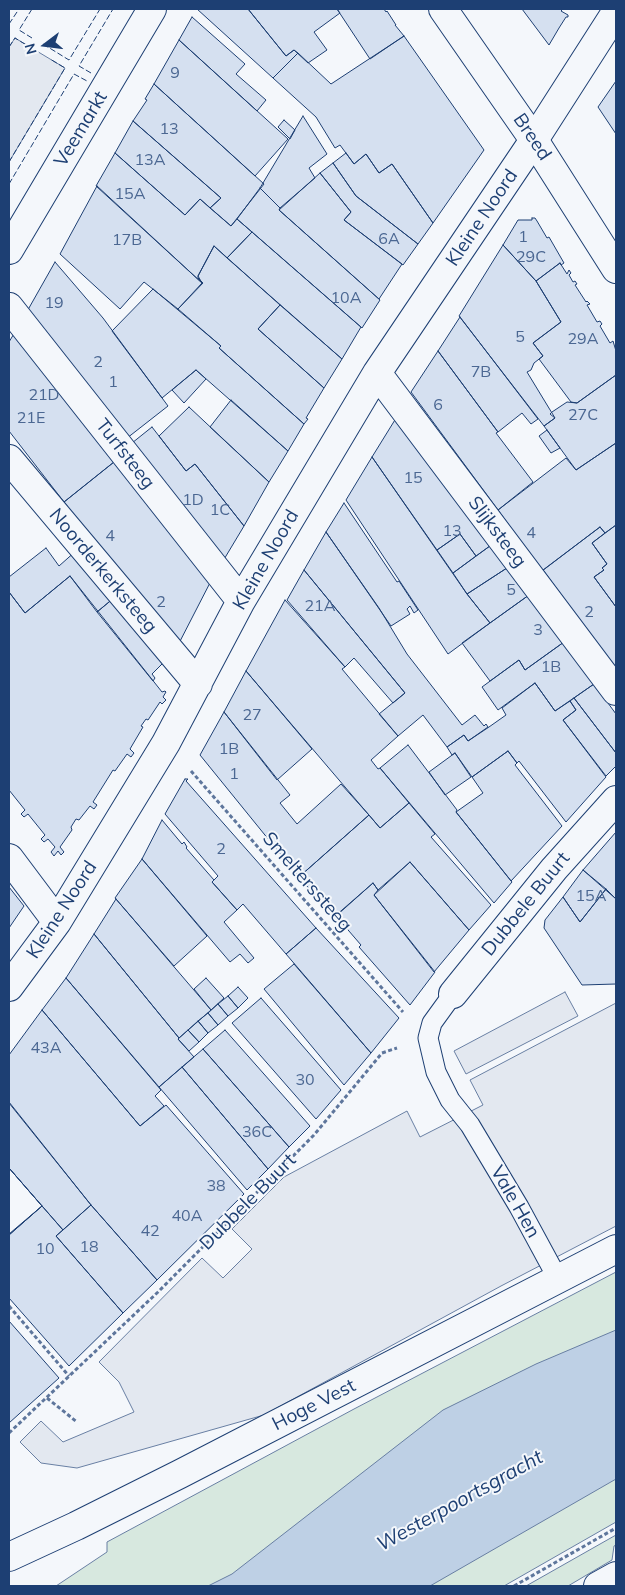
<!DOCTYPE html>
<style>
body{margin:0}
#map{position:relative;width:625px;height:1595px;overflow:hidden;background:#f4f7fb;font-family:Mulish,sans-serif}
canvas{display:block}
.frame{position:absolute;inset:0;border:10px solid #1d3f73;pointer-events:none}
.north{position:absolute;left:20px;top:20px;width:50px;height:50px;-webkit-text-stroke:4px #f4f7fb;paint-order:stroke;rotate:255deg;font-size:14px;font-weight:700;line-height:20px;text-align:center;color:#1d3f73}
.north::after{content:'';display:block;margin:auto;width:18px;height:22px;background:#1d3f73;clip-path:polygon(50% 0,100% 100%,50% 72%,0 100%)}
</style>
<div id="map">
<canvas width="625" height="1595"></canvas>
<div class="frame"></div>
<div class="north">N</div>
</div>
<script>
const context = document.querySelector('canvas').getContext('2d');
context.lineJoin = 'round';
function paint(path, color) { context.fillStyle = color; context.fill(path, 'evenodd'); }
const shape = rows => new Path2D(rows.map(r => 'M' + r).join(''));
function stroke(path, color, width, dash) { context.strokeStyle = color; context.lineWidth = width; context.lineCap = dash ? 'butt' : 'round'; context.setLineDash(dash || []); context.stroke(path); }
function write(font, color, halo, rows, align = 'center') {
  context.font = font + ' Mulish,sans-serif'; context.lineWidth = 4; context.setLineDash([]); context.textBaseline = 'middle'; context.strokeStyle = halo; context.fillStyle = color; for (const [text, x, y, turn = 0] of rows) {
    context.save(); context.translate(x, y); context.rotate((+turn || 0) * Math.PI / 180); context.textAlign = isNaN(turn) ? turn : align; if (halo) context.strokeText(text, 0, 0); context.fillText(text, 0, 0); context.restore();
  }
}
const green = shape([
 [616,1272,616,1522,504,1586,56,1586,107,1552,107,1542,354,1409,616,1272],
 [616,1535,616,1545,614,1546,612,1560,568,1586,526,1586,616,1535]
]);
const parking = shape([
 [15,38,65,68,9,162,9,47,15,38],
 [565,992,578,1016,466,1074,454,1051,565,992],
 [616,1003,616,1226,501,1286,264,1415,77,1468,41,1463,20,1442,41,1421,63,1442,134,1412,119,1382,99,1362,202,1258,223,1278,252,1249,232,1229,284,1177,407,1111,420,1137,483,1105,470,1080,616,1003]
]);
const water = shape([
 [616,1330,616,1479,430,1586,208,1586,232,1574,443,1410,536,1364,616,1330]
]);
const building = shape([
 [197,9,248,9,286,56,294,50,298,53,273,78,197,9],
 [248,9,337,9,340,13,314,32,327,50,308,63,294,50,286,56,248,9],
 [337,9,384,9,386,12,387,11,396,25,395,25,404,36,370,59,337,9],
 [522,9,563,9,561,11,568,15,568,17,566,17,559,28,549,45,522,9],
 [192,17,245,64,236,74,266,100,257,111,179,40,192,17],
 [404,36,484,150,433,223,392,164,379,173,366,154,354,164,340,145,335,148,316,117,273,78,298,53,331,84,404,36],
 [179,40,288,139,255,176,154,84,179,40],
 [616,81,616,134,598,107,616,81],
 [154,84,264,184,231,226,210,208,221,198,133,121,147,100,145,99,154,84],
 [303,116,327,154,309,168,315,178,280,208,260,188,303,116],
 [284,120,295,130,290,139,278,127,284,120],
 [133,121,221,198,210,208,200,199,185,215,115,153,133,121],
 [115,153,185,215,200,199,231,226,237,219,252,232,227,258,214,246,198,276,202,283,96,186,115,153],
 [346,153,354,164,366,154,379,173,392,164,433,223,418,244,356,196,333,163,346,153],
 [333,163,356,196,418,244,403,265,344,220,351,212,320,173,333,163],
 [320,173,351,212,344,220,402,264,379,299,279,210,320,173],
 [97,186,202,283,178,309,144,282,120,309,60,254,97,186],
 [260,188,280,208,279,210,380,300,362,328,237,219,260,188],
 [532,218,535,218,537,221,547,238,549,237,564,263,561,265,560,263,536,281,503,245,518,220,532,220,532,218],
 [252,232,361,327,342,359,227,258,252,232],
 [503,245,536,281,561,322,533,343,543,356,534,363,531,370,527,372,555,418,544,426,459,316,503,245],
 [214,246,280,305,258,329,324,388,306,418,308,419,304,424,219,348,221,346,178,309,203,283,198,278,198,276,214,246],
 [55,262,103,318,168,406,122,442,25,315,55,262],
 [560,263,567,274,569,270,571,273,569,275,573,282,575,281,577,284,575,285,586,302,587,301,590,304,587,305,597,322,600,321,602,324,600,326,610,343,613,341,616,351,616,375,577,403,571,402,539,359,543,356,533,343,561,322,536,281,560,263],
 [153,289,221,346,219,348,304,424,288,451,196,370,162,398,112,331,153,289],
 [280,305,342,359,324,388,258,329,280,305],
 [460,317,538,419,531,424,522,413,498,432,438,351,460,317],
 [18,327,119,458,64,502,9,431,9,342,18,327],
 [438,351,498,432,496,433,533,482,498,510,411,392,438,351],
 [196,370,206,379,184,403,172,390,196,370],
 [616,375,616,443,576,470,544,426,555,418,550,414,552,412,567,402,577,403,616,375],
 [231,400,288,451,269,482,210,427,231,400],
 [189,407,269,482,244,526,195,464,186,471,159,436,189,407],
 [398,415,494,543,476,556,460,534,437,550,372,457,398,415],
 [152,427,186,471,195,464,244,526,220,566,127,447,152,427],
 [547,430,560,448,551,453,539,436,547,430],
 [616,443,616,525,605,533,600,527,542,571,498,510,566,458,576,470,616,443],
 [372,457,467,594,490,623,448,654,346,500,372,457],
 [119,458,213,577,176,649,64,502,119,458],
 [344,503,397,582,399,581,418,610,414,613,410,606,407,609,410,614,391,626,326,532,344,503],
 [616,525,616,607,594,577,604,570,602,568,607,564,592,543,616,525],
 [600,527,605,533,592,543,607,564,602,568,604,570,594,577,616,607,616,669,543,570,600,527],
 [326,532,379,608,407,654,462,725,475,715,484,726,486,724,488,727,468,741,464,735,447,747,423,715,398,736,379,714,405,693,304,570,326,532],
 [460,534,476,556,453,573,437,550,460,534],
 [494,543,510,566,467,594,453,573,494,543],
 [46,548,59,566,77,550,115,597,97,612,70,576,25,613,9,592,9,577,46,548],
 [510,566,529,595,490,623,467,594,510,566],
 [304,570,405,693,393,703,354,658,345,667,287,600,304,570],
 [70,576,162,692,165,691,166,692,163,697,166,700,162,704,160,702,148,720,146,719,141,726,143,727,130,749,134,753,131,757,127,754,115,771,113,770,93,802,97,805,94,809,90,806,79,820,76,819,71,827,72,830,60,847,64,852,61,855,58,851,54,856,51,852,55,847,48,839,44,842,41,839,45,835,28,814,24,817,21,814,25,810,9,790,9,592,25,613,70,576],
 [529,595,564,642,525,670,519,660,490,681,462,643,529,595],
 [115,597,163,663,152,674,155,678,153,681,97,612,115,597],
 [285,600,345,667,342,669,398,736,371,760,378,769,380,768,409,803,380,828,246,671,285,600],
 [564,642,594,684,555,711,535,683,498,710,482,687,519,660,525,670,564,642],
 [246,671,312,749,277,780,224,712,246,671],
 [535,683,555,711,570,701,576,710,563,720,606,777,566,822,519,761,517,763,508,751,472,777,455,753,452,755,447,747,464,735,468,741,489,727,506,715,502,708,535,683],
 [594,684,616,714,616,753,574,698,594,684],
 [574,698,616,753,616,766,606,776,563,720,576,710,570,701,574,698],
 [224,712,290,795,280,803,297,824,341,784,369,815,299,877,200,755,224,712],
 [408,745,457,810,456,812,512,882,494,903,380,768,408,745],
 [508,751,517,763,515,765,562,826,511,881,456,812,483,793,472,777,508,751],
 [455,753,471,777,445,795,429,772,455,753],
 [185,779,188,779,186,781,316,928,286,954,243,904,237,910,212,882,218,876,165,814,185,779],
 [409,803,435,834,431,837,491,905,469,930,410,862,378,890,373,883,334,917,299,877,369,815,380,828,409,803],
 [162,820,182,844,184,842,187,847,186,848,214,880,212,882,237,910,224,922,254,958,248,963,240,954,230,962,142,859,162,820],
 [616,832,616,899,583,870,616,832],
 [142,859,207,936,174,966,115,898,142,859],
 [410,862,469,930,434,972,374,895,410,862],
 [583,870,606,889,580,922,563,897,583,870],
 [373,883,378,890,374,895,435,972,410,1005,359,947,361,945,336,916,373,883],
 [9,887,24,906,9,928,9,887],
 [606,889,616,899,616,984,582,985,544,928,545,920,563,897,580,922,606,889],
 [116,899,211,1010,179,1038,94,934,116,899],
 [316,928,399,1018,371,1053,286,954,316,928],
 [94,934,179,1038,178,1039,194,1057,159,1087,66,978,94,934],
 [294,964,371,1053,344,1085,264,989,294,964],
 [66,978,161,1090,155,1096,164,1106,140,1126,42,1010,66,978],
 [206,978,224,998,211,1010,194,989,206,978],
 [238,987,248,998,238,1008,228,996,238,987],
 [228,996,238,1008,228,1016,218,1004,228,996],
 [261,998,341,1090,316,1119,232,1023,261,998],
 [218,1004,228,1016,218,1025,208,1013,218,1004],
 [42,1010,140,1126,166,1105,244,1194,157,1280,91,1205,9,1102,9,1055,42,1010],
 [208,1013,218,1025,208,1033,198,1021,208,1013],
 [198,1021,208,1033,199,1042,188,1030,198,1021],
 [188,1030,199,1042,189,1051,178,1039,188,1030],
 [225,1030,310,1126,289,1147,203,1049,225,1030],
 [203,1049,289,1147,268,1169,182,1067,203,1049],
 [182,1067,268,1169,247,1190,159,1087,182,1067],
 [9,1103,91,1205,63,1230,9,1168,9,1103],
 [9,1168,42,1206,9,1235,9,1168],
 [9,1168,42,1206,9,1235,9,1168],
 [91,1205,157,1280,123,1313,56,1236,91,1205],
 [42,1206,63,1230,56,1236,123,1313,69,1366,9,1298,9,1234,42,1206],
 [9,1321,59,1378,9,1423,9,1321]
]);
const path = shape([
 [191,771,403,1012],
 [9,1306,69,1376],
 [47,1398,77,1422],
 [9,1433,158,1292,314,1135,382,1053,397,1048],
 [514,1586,616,1528]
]);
const service = shape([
 [453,994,432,1023,428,1038,436,1072,450,1100,470,1125,519,1207,558,1279]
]);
const pedestrian = shape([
 [9,307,241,601],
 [377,373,616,691],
 [9,459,198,684],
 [9,858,57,922],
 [9,987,57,922,166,743,241,601,377,373,534,140,616,12],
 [453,994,554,869,616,800]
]);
const minor = shape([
 [9,250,152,9],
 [598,1586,616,1576]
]);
const tertiary = shape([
 [443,9,534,140,616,269],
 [9,1557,76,1526,180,1474,616,1249]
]);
const fence = shape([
 [32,9,19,30,32,38],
 [9,24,19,9],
 [43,44,69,60,100,9],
 [9,47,15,38,28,46],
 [91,73,79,66,113,9],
 [9,162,65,68,50,59],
 [9,184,74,74,87,81]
]);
const numberNames = [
 ["9",175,73],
 ["13",169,129],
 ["13A",150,160],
 ["15A",130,194],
 ["1",523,237],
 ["6A",389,239],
 ["17B",127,240],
 ["29C",531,257],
 ["10A",346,298],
 ["19",54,303],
 ["5",520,337],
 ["29A",583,339],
 ["2",98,362],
 ["7B",481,372],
 ["1",113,382],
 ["21D",44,395],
 ["6",438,405],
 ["27C",583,415],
 ["21E",31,418],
 ["15",413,478],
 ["1D",193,500],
 ["1C",220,510],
 ["13",452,531],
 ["4",531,533],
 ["4",110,536],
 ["5",511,590],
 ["2",161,602],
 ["21A",320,606],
 ["2",589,612],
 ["3",538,630],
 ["1B",551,667],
 ["27",252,715],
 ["1B",229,749],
 ["1",234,774],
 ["2",221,849],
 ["15A",591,896],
 ["43A",46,1048],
 ["30",305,1080],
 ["36C",257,1132],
 ["38",216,1186],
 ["40A",187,1216],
 ["42",150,1231],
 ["18",89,1247],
 ["10",45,1249]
];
const streetNames = [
 ["Veemarkt",81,129,-59],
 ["Breed",532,137,56],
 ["Kleine Noord",482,218,-56],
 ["Turfsteeg",125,454,52],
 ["Slijksteeg",497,532,53],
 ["Kleine Noord",266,560,-60],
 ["Noorderkerksteeg",103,571,50],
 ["Smelterssteeg",307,882,49],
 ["Dubbele Buurt",526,904,-51],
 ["Kleine Noord",62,910,-57],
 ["Dubbele Buurt",248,1202,-45],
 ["Vale Hen",515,1202,60],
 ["Hoge Vest",314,1405,-27]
];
const waterNames = [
 ["Westerpoortsgracht",460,1501,-29]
];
paint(green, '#d7e8df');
stroke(green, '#687fa3', 1);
paint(parking, '#e3e8f0');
stroke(parking, '#687fa3', 1);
paint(water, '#bed0e5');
stroke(water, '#687fa3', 1);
paint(building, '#d5e0f0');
stroke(building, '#1d3f73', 1);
stroke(service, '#1d3f73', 21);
stroke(pedestrian, '#1d3f73', 30);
stroke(minor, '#1d3f73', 30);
stroke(tertiary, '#1d3f73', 30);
stroke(path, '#5e769c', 3, [4, 2.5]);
stroke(service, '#f4f7fb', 19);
stroke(pedestrian, '#f4f7fb', 28);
stroke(minor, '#f4f7fb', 28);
stroke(tertiary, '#f4f7fb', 28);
stroke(fence, '#1d3f73', 1, [6, 2.5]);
write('16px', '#4b6792', null, numberNames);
write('19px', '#1d3f73', '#f4f7fb', streetNames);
write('italic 20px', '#1d3f73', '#f4f7fb', waterNames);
</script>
